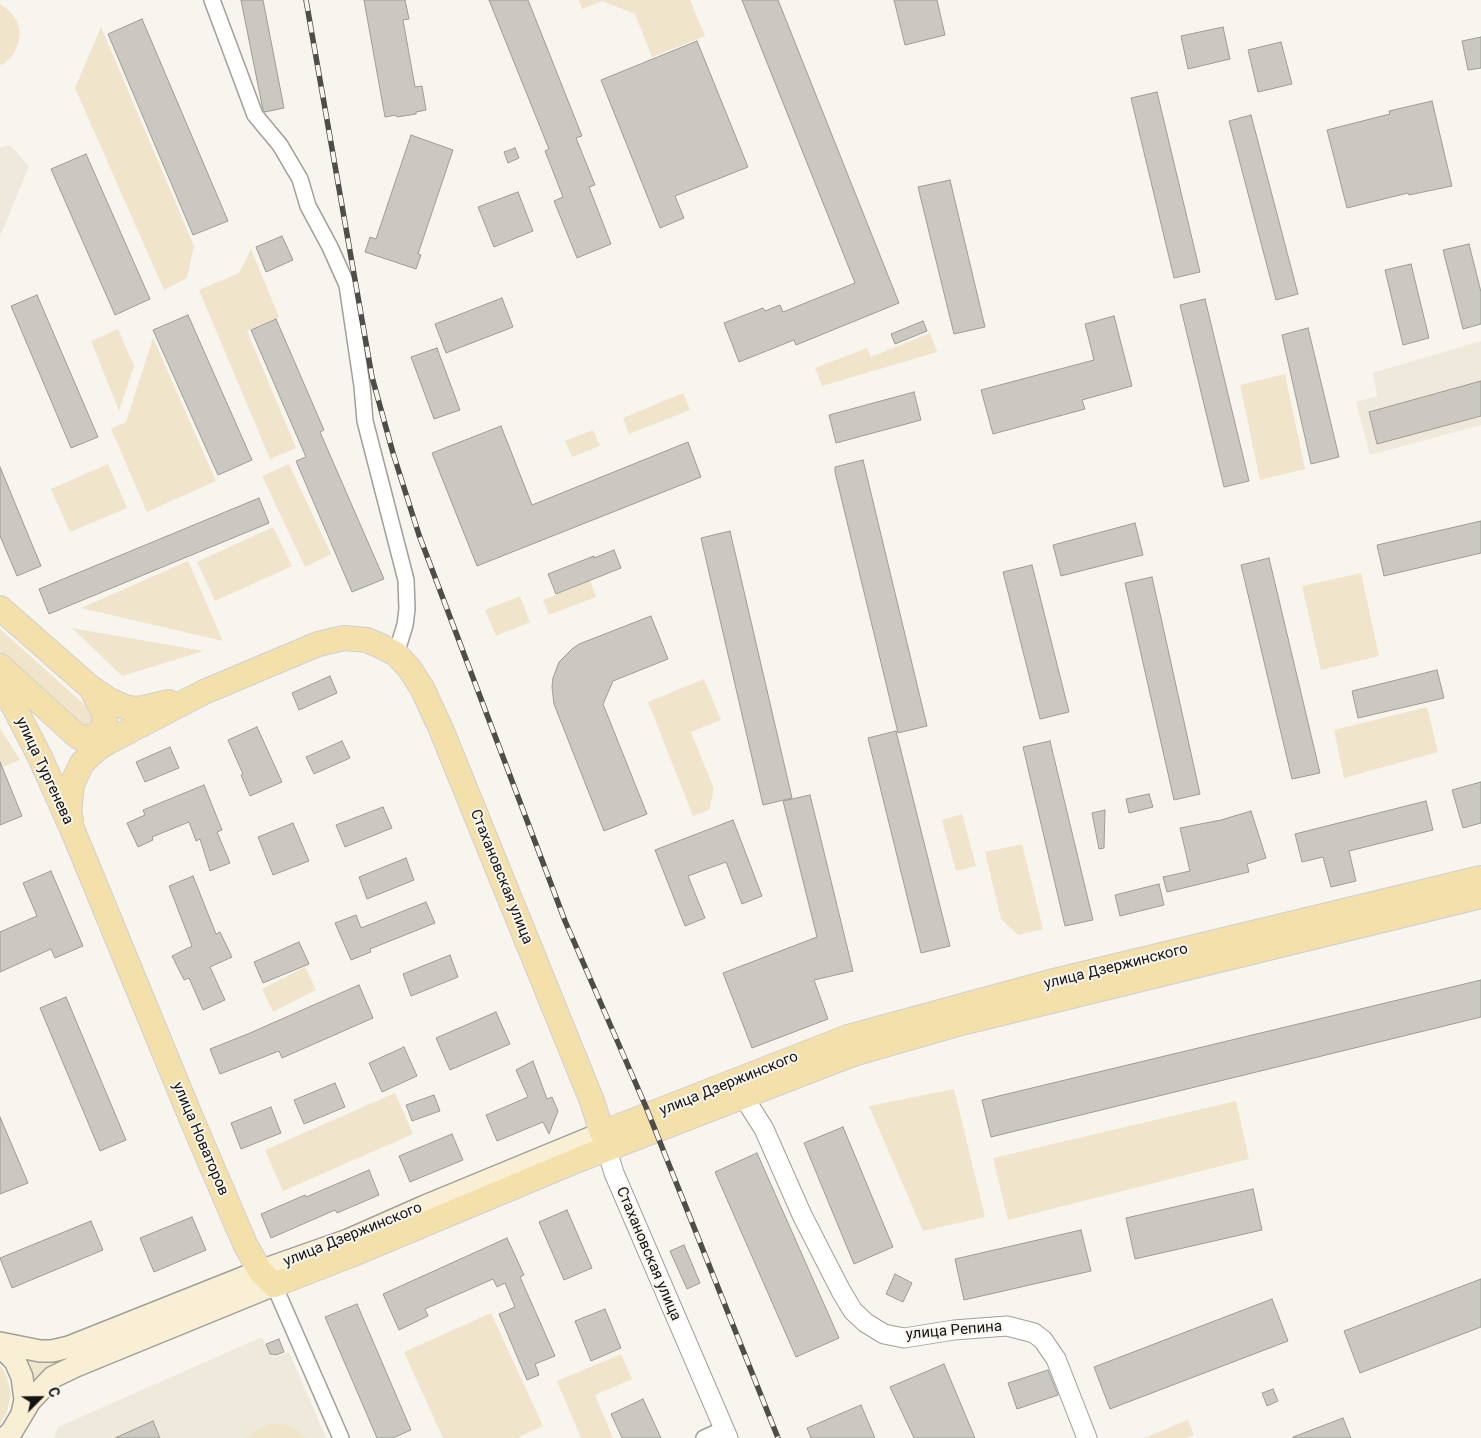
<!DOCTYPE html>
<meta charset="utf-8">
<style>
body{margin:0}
#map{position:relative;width:1481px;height:1438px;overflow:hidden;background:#f8f5ee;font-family:Roboto,sans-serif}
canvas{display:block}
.north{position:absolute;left:15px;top:1373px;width:50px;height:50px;-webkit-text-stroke:4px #f8f5ee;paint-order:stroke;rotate:67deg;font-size:14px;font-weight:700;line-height:20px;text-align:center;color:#151412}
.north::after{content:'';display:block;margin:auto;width:18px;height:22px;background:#151412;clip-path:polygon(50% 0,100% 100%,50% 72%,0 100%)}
</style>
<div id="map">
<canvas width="1481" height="1438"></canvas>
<div class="north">С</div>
</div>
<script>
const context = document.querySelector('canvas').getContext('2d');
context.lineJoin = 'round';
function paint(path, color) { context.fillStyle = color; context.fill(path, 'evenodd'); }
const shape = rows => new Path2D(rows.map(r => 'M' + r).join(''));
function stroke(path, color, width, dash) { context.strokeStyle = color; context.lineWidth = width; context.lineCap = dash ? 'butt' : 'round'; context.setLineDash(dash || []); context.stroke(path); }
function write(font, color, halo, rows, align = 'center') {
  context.font = font + ' Roboto,sans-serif'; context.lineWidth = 4; context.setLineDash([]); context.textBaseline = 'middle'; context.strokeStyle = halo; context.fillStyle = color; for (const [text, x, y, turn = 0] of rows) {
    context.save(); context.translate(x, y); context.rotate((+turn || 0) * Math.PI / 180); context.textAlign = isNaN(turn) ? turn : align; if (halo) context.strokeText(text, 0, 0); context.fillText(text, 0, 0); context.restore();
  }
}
const built = shape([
 [10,145,29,166,0,237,0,148],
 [1481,341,1481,425,1370,455,1356,402,1377,396,1373,373],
 [262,1337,271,1356,276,1357,289,1352,326,1438,54,1438,58,1427]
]);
const green = shape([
 [579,0,690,0,705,36,652,57,635,14,602,1,582,9],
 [0,4,10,11,17,21,20,32,18,44,13,55,5,63,0,65],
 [101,27,194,246,187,278,164,290,75,88],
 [251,249,279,317,247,331,296,448,270,459,199,290,239,273],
 [118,329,134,366,119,411,91,341],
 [930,333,937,352,822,386,815,368,867,348,871,357],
 [153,338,216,481,147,512,111,429,126,422],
 [1285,374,1305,469,1260,480,1240,385],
 [683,393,690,410,629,434,623,418],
 [593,430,600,446,572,457,565,441],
 [108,464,127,508,70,532,51,489],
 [289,464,331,554,305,567,262,476],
 [273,527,292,566,215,601,197,562],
 [188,561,223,641,81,608],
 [1361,573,1379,656,1321,670,1302,586],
 [590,581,596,597,549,615,543,600],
 [520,596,530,622,496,636,485,610],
 [72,628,204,651,122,676],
 [0,629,96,715,90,733,0,653],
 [704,679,721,720,691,732,714,789,709,810,693,816,648,702],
 [1427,707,1438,752,1344,778,1334,730],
 [0,728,20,760,0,768],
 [962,814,976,866,956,871,942,820],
 [1022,844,1043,929,1018,935,1001,919,985,852],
 [305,967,316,990,273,1012,262,989],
 [954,1089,985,1217,923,1231,869,1106],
 [395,1093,413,1134,283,1191,265,1150],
 [1236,1101,1249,1159,1008,1220,993,1158],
 [491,1313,543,1426,517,1438,443,1438,404,1352],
 [621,1354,632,1379,595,1395,613,1438,581,1438,557,1381],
 [20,1360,40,1362,62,1362,30,1390],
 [0,1365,7,1377,11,1394,7,1412,0,1424],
 [1188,1420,1194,1435,1187,1438,1144,1438],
 [269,1424,288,1425,299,1431,306,1438,246,1438,254,1431]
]);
const building = shape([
 [241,0,263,0,284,108,265,112,263,110,241,0],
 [364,0,405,0,409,19,403,20,415,87,422,86,426,110,416,112,416,114,397,117,396,115,385,117,364,0],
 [489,0,528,0,582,136,576,138,595,185,589,187,611,244,577,258,554,201,563,197,545,151,549,149,489,0],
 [742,0,778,0,899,303,796,345,794,340,739,362,724,323,763,308,765,311,780,305,783,312,855,283,742,0],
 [894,0,937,0,945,35,905,45,894,0],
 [142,19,228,221,193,235,108,34,142,19],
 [1223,27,1230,59,1188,69,1181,36,1223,27],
 [1481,37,1481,68,1468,70,1462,41,1481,37],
 [697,41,748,167,675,196,684,218,660,228,601,80,697,41],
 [1281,42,1292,84,1258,92,1248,50,1281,42],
 [1157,92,1200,272,1174,278,1131,98,1157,92],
 [1432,101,1452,186,1409,195,1408,193,1347,208,1327,130,1390,114,1389,111,1432,101],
 [1251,115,1298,294,1276,300,1229,121,1251,115],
 [411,135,453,150,418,254,421,255,416,269,365,252,370,237,376,239,411,135],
 [515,148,519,158,508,163,504,152,515,148],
 [86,154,150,299,115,315,51,169,86,154],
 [950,180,985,327,954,334,918,187,950,180],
 [518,192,533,231,494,247,478,207,518,192],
 [282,236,293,260,266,272,256,247,282,236],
 [1469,244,1481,292,1481,324,1463,329,1443,250,1469,244],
 [1411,264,1429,338,1403,345,1385,270,1411,264],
 [37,295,98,437,71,448,11,306,37,295],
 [502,298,513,327,446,353,435,324,502,298],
 [1205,299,1249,481,1224,487,1180,305,1205,299],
 [188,315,252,460,218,475,153,330,188,315],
 [1114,316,1132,386,1082,400,1085,409,993,434,981,390,1094,360,1085,324,1114,316],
 [276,319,324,430,320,432,384,579,352,592,296,461,306,457,251,330,276,319],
 [923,321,927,331,895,344,891,334,923,321],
 [1308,328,1339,457,1311,464,1282,335,1308,328],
 [437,348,460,410,434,419,411,357,437,348],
 [1481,381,1481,416,1377,444,1369,412,1481,381],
 [914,392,921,420,836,443,829,415,914,392],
 [501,426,532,505,688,442,701,477,477,566,432,453,501,426],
 [863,460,927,726,898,733,835,472,835,467,863,460],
 [0,467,41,566,17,576,0,536,0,467],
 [259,498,269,523,49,614,39,589,259,498],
 [1481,521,1481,553,1384,576,1377,545,1481,521],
 [1135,523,1143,555,1061,576,1053,545,1135,523],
 [730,531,792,798,763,805,701,538,730,531],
 [614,550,621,568,556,594,548,574,594,556,594,558,614,550],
 [1269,558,1320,773,1292,779,1241,565,1269,558],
 [1032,565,1069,712,1040,719,1003,572,1032,565],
 [1152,577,1200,794,1174,800,1125,583,1152,577],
 [651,616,668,659,613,681,603,704,647,814,604,831,554,704,552,687,553,678,559,662,572,649,579,644,651,616],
 [1437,670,1444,698,1358,718,1352,691,1437,670],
 [330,676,337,693,299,710,292,693,330,676],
 [257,727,282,782,250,796,241,775,243,774,228,740,257,727],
 [896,731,950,946,921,953,868,738,896,731],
 [342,741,350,758,314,774,306,757,342,741],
 [1050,741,1093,920,1065,926,1023,747,1050,741],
 [170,747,179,768,145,782,136,762,170,747],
 [0,762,22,816,0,825,0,762],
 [1481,782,1481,823,1463,828,1452,790,1481,782],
 [204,785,222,830,217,832,230,863,210,871,200,839,196,841,189,822,152,837,153,840,138,847,127,823,145,815,143,810,204,785],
 [1149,794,1153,807,1129,813,1126,799,1149,794],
 [810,795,853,971,814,980,828,1019,752,1048,723,973,817,937,783,801,810,795],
 [1426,801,1433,830,1349,851,1356,881,1331,887,1323,857,1302,862,1295,834,1426,801],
 [383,807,392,828,345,847,336,825,383,807],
 [1105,810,1104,848,1099,849,1092,813,1105,810],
 [1251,811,1266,858,1247,864,1249,872,1167,892,1163,877,1190,871,1180,828,1221,820,1251,811],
 [733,820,762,896,742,904,726,862,688,876,705,918,685,926,655,850,733,820],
 [293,823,309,861,273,875,258,837,293,823],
 [406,858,414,880,367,899,359,877,406,858],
 [51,871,83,946,55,958,51,949,0,972,0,932,37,916,23,883,51,871],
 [193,876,216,934,220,932,232,957,210,967,225,1000,203,1010,189,978,184,980,172,956,192,946,169,886,193,876],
 [1159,884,1164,905,1120,916,1115,895,1159,884],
 [426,902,435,923,370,949,371,952,351,960,335,923,356,915,361,928,426,902],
 [299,942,309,964,263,983,254,962,299,942],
 [450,955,458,977,411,996,403,974,450,955],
 [1481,980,1481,1017,991,1137,982,1100,1481,980],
 [359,985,373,1018,282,1058,279,1051,220,1074,210,1049,250,1033,359,985],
 [66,997,126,1140,100,1151,40,1008,66,997],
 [496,1012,510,1044,450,1070,436,1038,496,1012],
 [404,1047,417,1076,382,1092,369,1063,404,1047],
 [533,1061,547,1099,552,1097,558,1111,549,1134,543,1122,497,1141,486,1115,528,1097,516,1070,533,1061],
 [335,1083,345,1107,304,1124,294,1100,335,1083],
 [434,1095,440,1111,412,1121,406,1105,434,1095],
 [271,1107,281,1133,241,1149,231,1123,271,1107],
 [0,1117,28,1183,0,1194,0,1117],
 [843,1127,893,1247,854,1264,804,1143,843,1127],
 [452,1134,463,1160,410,1182,399,1156,452,1134],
 [757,1153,839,1338,796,1357,715,1172,757,1153],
 [369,1170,379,1195,337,1213,335,1210,271,1238,261,1214,305,1195,306,1197,369,1170],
 [1253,1189,1262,1230,1135,1259,1126,1218,1253,1189],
 [567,1210,592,1268,564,1280,539,1222,567,1210],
 [192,1217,206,1250,154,1272,140,1238,192,1217],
 [91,1221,103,1250,12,1288,0,1258,91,1221],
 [1081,1230,1091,1271,964,1300,955,1259,1081,1230],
 [507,1238,524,1275,520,1277,555,1356,535,1364,539,1375,527,1380,499,1314,515,1307,505,1283,497,1287,493,1279,425,1309,428,1316,399,1330,383,1294,507,1238],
 [684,1245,700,1283,687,1289,670,1251,684,1245],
 [895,1274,912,1283,903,1302,886,1294,895,1274],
 [1481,1279,1481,1327,1360,1373,1344,1331,1481,1279],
 [1272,1299,1288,1341,1110,1409,1094,1367,1272,1299],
 [357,1304,411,1430,393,1438,377,1438,325,1317,357,1304],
 [605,1309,621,1348,591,1361,575,1321,605,1309],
 [279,1339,284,1352,276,1355,270,1354,266,1344,279,1339],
 [944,1364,975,1438,914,1438,890,1387,944,1364],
 [1048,1370,1058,1395,1017,1409,1008,1383,1048,1370],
 [1273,1389,1278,1401,1267,1406,1262,1393,1273,1389],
 [643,1399,661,1438,622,1438,611,1414,643,1399],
 [861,1405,875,1438,811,1438,807,1428,861,1405],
 [1343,1418,1351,1438,1293,1438,1293,1437,1343,1418],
 [153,1421,160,1438,115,1438,153,1421]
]);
const minor = shape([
 [212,0,255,115,280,145,300,179,308,206,330,247,347,285,362,386,365,421,406,580,407,609,405,625,396,654],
 [274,1285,341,1438],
 [704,1438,724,1429]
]);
const tertiary = shape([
 [743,1096,764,1129,802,1215,841,1291,853,1311,866,1323,884,1334,904,1338,954,1330,1007,1326,1034,1333,1043,1340,1056,1359,1087,1438],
 [603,1137,614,1173,728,1438]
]);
const secondary = shape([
 [0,1343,40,1351,52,1351,69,1347,260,1271,348,1240,425,1206,602,1133],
 [0,1346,15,1361,22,1377,25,1400,22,1413],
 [5,1438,12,1431,30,1401,53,1377,76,1366,274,1285]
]);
const primary = shape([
 [0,608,90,687,109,700,125,707,134,709,144,708,169,702],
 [0,666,77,736,83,739,99,734,105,723,104,713,91,688],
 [0,684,12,703,40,757,73,831,192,1120,245,1244,260,1271,274,1285,351,1255,578,1160,853,1054,961,1023,1481,896],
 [71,820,69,812,72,784,82,763,98,748,108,742,204,692,318,644,344,638,367,640,383,647,396,654,409,668,422,688,441,729,592,1101,602,1133,848,1037,1050,982,1481,878]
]);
const rail = shape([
 [306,0,372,377,393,453,419,535,565,921,646,1107,778,1438]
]);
const streetNames = [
 ["улица Тургенева",44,771,65],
 ["Стахановская улица",501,877,68],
 ["улица Дзержинского",1116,967,-14],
 ["улица Дзержинского",729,1084,-22],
 ["улица Новаторов",200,1139,67],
 ["улица Дзержинского",353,1235,-22],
 ["Стахановская улица",648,1254,67],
 ["улица Репина",954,1331,-5]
];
paint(built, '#eee9db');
paint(green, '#f0e5ca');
paint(building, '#cac8c1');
stroke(building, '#9e9c96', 1);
stroke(minor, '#a19f98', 18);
stroke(tertiary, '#a19f98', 21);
stroke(secondary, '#a19f98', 24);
stroke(primary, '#d0d0d0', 26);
stroke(minor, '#fff', 15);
stroke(tertiary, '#fff', 19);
stroke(secondary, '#f9efd5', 21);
stroke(primary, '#f4e0aa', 24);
stroke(rail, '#4f4d4a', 5.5);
stroke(rail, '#f8f5ee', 4, [11]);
write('15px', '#151412', '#f8f5ee', streetNames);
</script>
